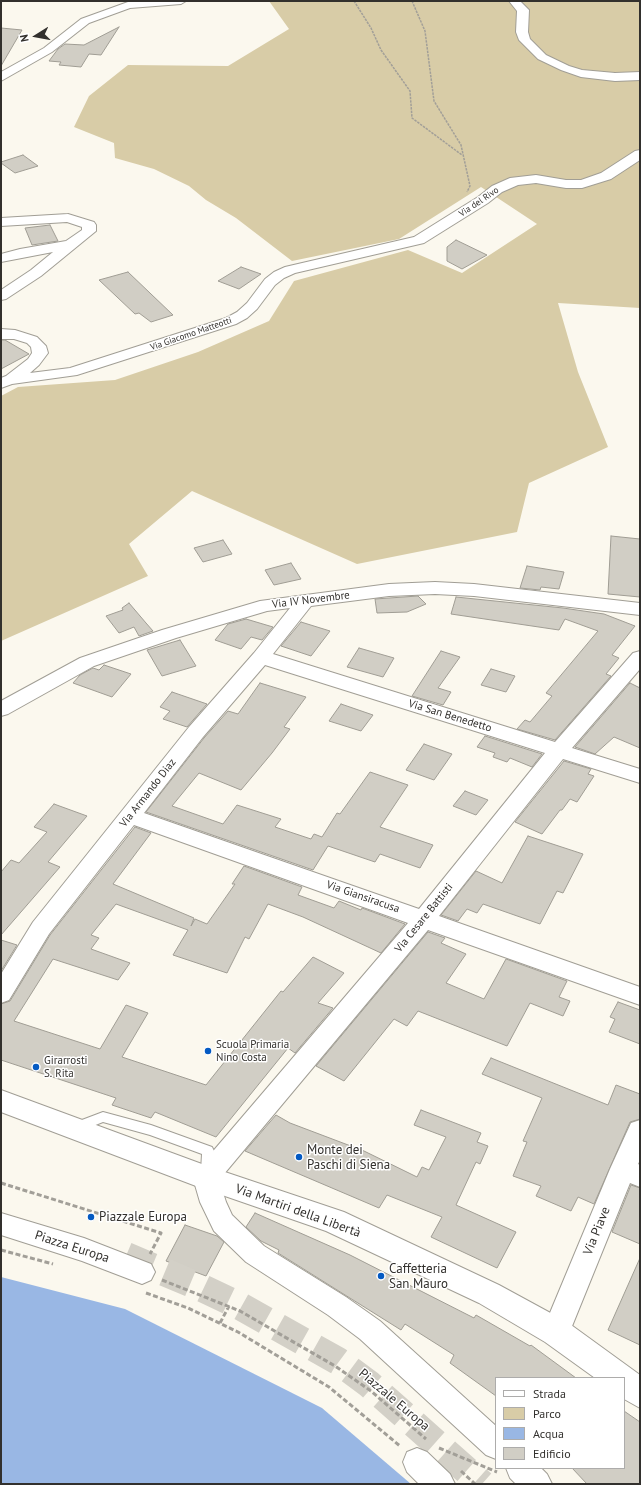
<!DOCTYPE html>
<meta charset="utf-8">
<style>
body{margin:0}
#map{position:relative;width:641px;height:1485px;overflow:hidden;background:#fbf8ee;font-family:"PT Sans",sans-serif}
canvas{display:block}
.frame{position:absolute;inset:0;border:2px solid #32302d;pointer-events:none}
.legend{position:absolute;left:495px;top:1377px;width:130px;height:92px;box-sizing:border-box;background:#fff;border:1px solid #adacab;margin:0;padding:5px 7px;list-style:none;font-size:12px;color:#32302d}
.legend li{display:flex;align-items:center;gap:8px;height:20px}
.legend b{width:20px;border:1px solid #adacab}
.north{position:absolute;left:16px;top:16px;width:40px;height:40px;-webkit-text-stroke:3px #fff;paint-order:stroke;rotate:259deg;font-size:11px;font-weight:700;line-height:16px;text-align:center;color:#32302d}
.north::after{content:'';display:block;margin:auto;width:14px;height:18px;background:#32302d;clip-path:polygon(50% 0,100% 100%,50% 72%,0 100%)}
</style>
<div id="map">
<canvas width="641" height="1485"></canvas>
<div class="frame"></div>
<ul class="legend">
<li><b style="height:5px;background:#fff"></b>Strada</li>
<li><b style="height:11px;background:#d8cca7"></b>Parco</li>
<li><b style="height:11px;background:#99b7e4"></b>Acqua</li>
<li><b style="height:11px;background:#d1cec5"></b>Edificio</li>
</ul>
<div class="north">N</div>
</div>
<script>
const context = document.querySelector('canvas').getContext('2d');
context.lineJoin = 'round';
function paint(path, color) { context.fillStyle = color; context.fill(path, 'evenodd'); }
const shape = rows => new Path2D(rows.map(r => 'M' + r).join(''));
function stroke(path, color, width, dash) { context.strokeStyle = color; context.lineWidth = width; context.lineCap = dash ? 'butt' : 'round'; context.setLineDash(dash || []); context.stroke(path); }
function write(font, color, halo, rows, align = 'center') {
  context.font = font + ' "PT Sans",sans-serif'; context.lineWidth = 3; context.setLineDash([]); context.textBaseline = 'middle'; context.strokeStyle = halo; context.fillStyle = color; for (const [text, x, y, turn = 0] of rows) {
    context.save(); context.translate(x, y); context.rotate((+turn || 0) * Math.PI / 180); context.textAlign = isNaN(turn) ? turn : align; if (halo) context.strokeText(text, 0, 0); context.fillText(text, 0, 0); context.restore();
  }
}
const green = shape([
 [269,1,640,1,640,308,558,303,578,372,608,447,529,483,517,532,357,564,192,491,129,544,148,576,1,641,1,396,18,387,115,380,198,352,269,321,294,281,408,250,462,273,537,224,481,187,399,239,292,261,236,218,206,200,189,186,154,169,115,158,114,143,74,127,89,96,128,65,228,66,289,29]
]);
const water = shape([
 [1,1277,125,1309,322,1408,411,1484,1,1484]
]);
const building = shape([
 [119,27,101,55,89,54,81,67,59,65,61,62,49,61,58,49,65,44,84,45,119,27],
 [1,28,22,30,1,66,1,28],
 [23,155,38,166,15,173,1,163,1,162,23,155],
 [50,225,58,241,32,245,25,228,50,225],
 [456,240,487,255,462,269,447,261,447,247,456,240],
 [241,267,261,274,239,289,218,281,241,267],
 [128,272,173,315,151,322,139,313,135,314,99,280,128,272],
 [1,340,5,340,29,354,1,369,1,340],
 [611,536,640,539,640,597,608,594,611,536],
 [223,540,232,554,203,562,194,548,223,540],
 [291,563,301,579,274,585,265,570,291,563],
 [527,566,564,572,559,589,541,587,540,590,520,588,527,566],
 [418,596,426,604,407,612,377,613,375,599,418,596],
 [456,597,563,608,604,614,635,626,612,655,619,658,606,674,611,676,555,740,517,729,525,720,530,722,552,696,546,693,598,631,565,619,559,630,451,614,456,597],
 [129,603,146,623,153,631,139,636,134,627,119,633,106,616,123,610,122,608,129,603],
 [246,619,273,627,262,640,251,637,241,649,215,640,228,624,246,619],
 [301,622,330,631,311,656,281,646,301,622],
 [180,640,196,666,162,676,147,650,180,640],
 [359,648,394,658,383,677,347,667,359,648],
 [441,651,460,657,438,688,451,692,443,705,412,696,441,651],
 [104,665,131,674,112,697,73,683,80,675,93,668,99,670,104,665],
 [491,669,515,676,506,692,481,685,491,669],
 [260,683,306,697,284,727,290,729,272,753,241,790,199,773,172,806,223,824,237,805,281,819,275,827,311,839,314,834,322,837,337,813,340,814,370,772,408,785,380,827,433,845,420,868,380,854,375,862,328,846,313,870,146,812,204,738,228,711,238,714,260,683],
 [630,683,640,688,640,748,614,737,595,754,575,747,630,683],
 [172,692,207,704,187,727,163,719,170,711,160,707,172,692],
 [341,704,373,715,361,731,329,721,341,704],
 [485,736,542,754,532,767,510,758,507,762,493,757,495,753,477,747,485,736],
 [424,744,452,754,434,780,406,770,424,744],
 [564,761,591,769,588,774,594,776,577,802,570,799,562,810,560,810,542,834,515,822,564,761],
 [465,791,488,800,476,815,453,806,465,791],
 [54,804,87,816,48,862,60,867,1,935,1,872,11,860,19,863,47,832,34,827,54,804],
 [135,827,151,833,113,884,194,918,191,926,195,919,207,924,235,884,232,884,244,866,302,887,298,895,334,908,339,901,361,910,362,908,405,924,381,953,303,917,268,904,249,939,245,937,227,973,173,955,188,930,116,904,91,935,99,938,91,949,130,963,118,980,53,959,14,1021,100,1049,126,1005,148,1013,122,1057,206,1085,281,991,283,992,313,957,344,973,318,1003,333,1008,295,1053,288,1048,216,1137,155,1112,151,1118,112,1105,116,1098,1,1060,1,1004,10,1001,50,935,135,827],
 [528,836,583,854,563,893,557,891,540,924,483,904,477,913,467,909,458,921,441,915,476,871,502,883,528,836],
 [428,932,445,938,441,943,466,954,446,983,484,999,506,959,567,981,559,997,570,1001,563,1016,530,1003,507,1046,418,1011,407,1026,394,1019,344,1081,316,1066,428,932],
 [1,940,17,945,1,971,1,940],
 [618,1002,640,1010,640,1044,609,1032,615,1019,610,1017,618,1002],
 [491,1058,608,1105,616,1085,640,1094,640,1119,630,1122,594,1204,578,1197,571,1211,536,1196,541,1186,513,1176,527,1142,523,1141,542,1098,482,1074,491,1058],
 [421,1110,481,1133,477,1142,488,1146,480,1164,476,1162,456,1205,516,1232,497,1268,431,1237,442,1217,387,1195,379,1208,245,1151,276,1115,290,1123,364,1151,417,1177,422,1167,429,1170,446,1137,414,1125,421,1110],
 [631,1185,640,1188,640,1244,612,1232,631,1185],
 [255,1213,350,1255,474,1318,476,1315,530,1346,531,1345,576,1378,496,1378,496,1396,450,1363,454,1355,405,1324,401,1330,278,1253,279,1250,261,1241,246,1227,255,1213],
 [185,1225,217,1236,224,1242,206,1276,166,1261,185,1225],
 [640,1258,640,1345,608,1330,640,1258],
 [624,1411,640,1422,640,1484,587,1484,572,1468,624,1468,624,1411]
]);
const primaryTunnel = shape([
 [126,1256,200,1287,240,1306,338,1361,369,1384,482,1484]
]);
const pathFar1 = shape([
 [354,1,371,28,381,50,410,91,412,118,462,155],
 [412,1,425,31,434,101,461,145,470,186,467,192]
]);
const path = shape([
 [1,1183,161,1233,150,1254],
 [1,1250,53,1264],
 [162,1280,240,1311,335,1366,371,1391,426,1439],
 [146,1293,188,1308,238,1332,329,1387,400,1446],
 [220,1323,229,1306],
 [439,1448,497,1472],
 [461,1471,475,1484]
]);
const lane = shape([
 [103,1112,151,1125,212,1147,214,1151,213,1171,211,1175,207,1176,203,1175,201,1171,202,1154,150,1135,103,1122,78,1132,74,1131,72,1127,74,1123,103,1112]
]);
const street = shape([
 [186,1,181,4,130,8,89,23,52,52,1,81,1,72,44,48,81,19,128,2,186,1],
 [509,1,520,1,529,10,528,32,530,39,546,55,569,66,582,70,615,73,640,72,640,80,615,81,581,77,561,70,538,59,519,40,516,32,517,11,509,1],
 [640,150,640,160,611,179,582,188,566,188,536,183,518,185,502,192,488,203,424,243,295,273,284,278,275,285,257,309,247,318,236,324,77,375,12,384,1,388,1,378,6,376,28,359,32,353,31,347,27,343,14,339,1,339,1,329,15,330,37,337,46,346,48,353,39,365,30,373,70,368,226,318,237,312,247,303,265,279,274,272,285,267,414,237,478,197,492,186,510,178,536,175,566,180,581,180,601,173,635,151,640,150],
 [68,214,94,222,96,225,96,231,41,276,6,299,1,300,1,290,31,270,53,252,1,262,1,254,20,249,66,241,82,230,82,227,67,222,1,226,1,218,68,214],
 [435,582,474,584,640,603,640,615,474,596,435,594,389,596,311,606,273,654,555,742,633,653,640,651,640,669,572,748,640,769,640,783,563,759,439,916,640,987,640,1005,428,930,219,1180,226,1202,232,1215,264,1246,346,1297,380,1321,496,1426,496,1459,486,1455,360,1339,328,1315,246,1262,214,1231,200,1202,193,1178,197,1170,408,923,134,825,49,934,9,1000,1,1003,1,974,33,922,189,727,254,653,290,608,267,611,176,638,94,666,8,714,1,716,1,701,80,658,162,630,260,601,389,584,435,582],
 [265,665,545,753,419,909,144,813,203,737,265,665],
 [640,1120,640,1160,638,1164,640,1165,640,1187,630,1183,566,1341,556,1345,546,1341,542,1332,610,1169,631,1123,640,1120],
 [1,1213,84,1238,151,1264,155,1272,151,1280,142,1284,82,1261,1,1235,1,1213],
 [417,1448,427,1452,450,1474,455,1484,419,1484,407,1472,403,1462,407,1452,417,1448],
 [506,1468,541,1468,547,1474,552,1484,516,1484,510,1478,506,1468]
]);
const secondary = shape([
 [1,1090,210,1167,344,1212,499,1285,567,1322,640,1375,640,1408,624,1399,624,1378,595,1378,545,1342,479,1303,326,1231,196,1186,1,1112,1,1090]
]);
const markers = [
 [208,1051,4,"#045ac3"],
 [36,1067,4,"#045ac3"],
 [299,1157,4,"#045ac3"],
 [91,1217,4,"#045ac3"],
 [381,1276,4,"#045ac3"]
];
const farStreetnames = [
 ["Via del Rivo",479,202,-34],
 ["Via Giacomo Matteotti",191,334,-19]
];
const streetNames = [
 ["Via IV Novembre",311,600,-7],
 ["Via San Benedetto",450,716,17],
 ["Via Armando Diaz",148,793,-52],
 ["Via Giansiracusa",363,897,19],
 ["Via Cesare Battisti",424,918,-51]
];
const poiNames = [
 ["Scuola Primaria",216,1045],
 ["Nino Costa",216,1058],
 ["Girarrosti",44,1061],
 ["S. Rita",44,1074]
];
const nearPoinames = [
 ["Monte dei",307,1150],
 ["Paschi di Siena",307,1165],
 ["Piazzale Europa",99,1217],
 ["Caffetteria",389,1269],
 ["San Mauro",389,1284]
];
const nearStreetnames = [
 ["Via Martiri della Libertà",298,1211,20],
 ["Via Piave",597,1231,-68],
 ["Piazza Europa",72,1247,18],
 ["Piazzale Europa",394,1400,40]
];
paint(green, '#d8cca7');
paint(water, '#99b7e4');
paint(building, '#d1cec5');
stroke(building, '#a09d94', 1);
stroke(primaryTunnel, '#d3d0c7', 28, [28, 14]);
stroke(lane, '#a19e95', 2);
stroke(street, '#a19e95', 2);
stroke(secondary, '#a19e95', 2);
stroke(pathFar1, '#a29f98', 1.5, [2.5, 1]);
stroke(path, '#a29f98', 3, [5, 2.5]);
paint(lane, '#fff');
paint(street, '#fff');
paint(secondary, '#fff');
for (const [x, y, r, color] of markers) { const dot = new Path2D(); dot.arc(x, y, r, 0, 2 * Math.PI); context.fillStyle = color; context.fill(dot); stroke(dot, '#fff', 1.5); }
write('9px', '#32302d', '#fff', farStreetnames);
write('11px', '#32302d', '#fff', streetNames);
write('11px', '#32302d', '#fff', poiNames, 'left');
write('13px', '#32302d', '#fff', nearPoinames, 'left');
write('13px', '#32302d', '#fff', nearStreetnames);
</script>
